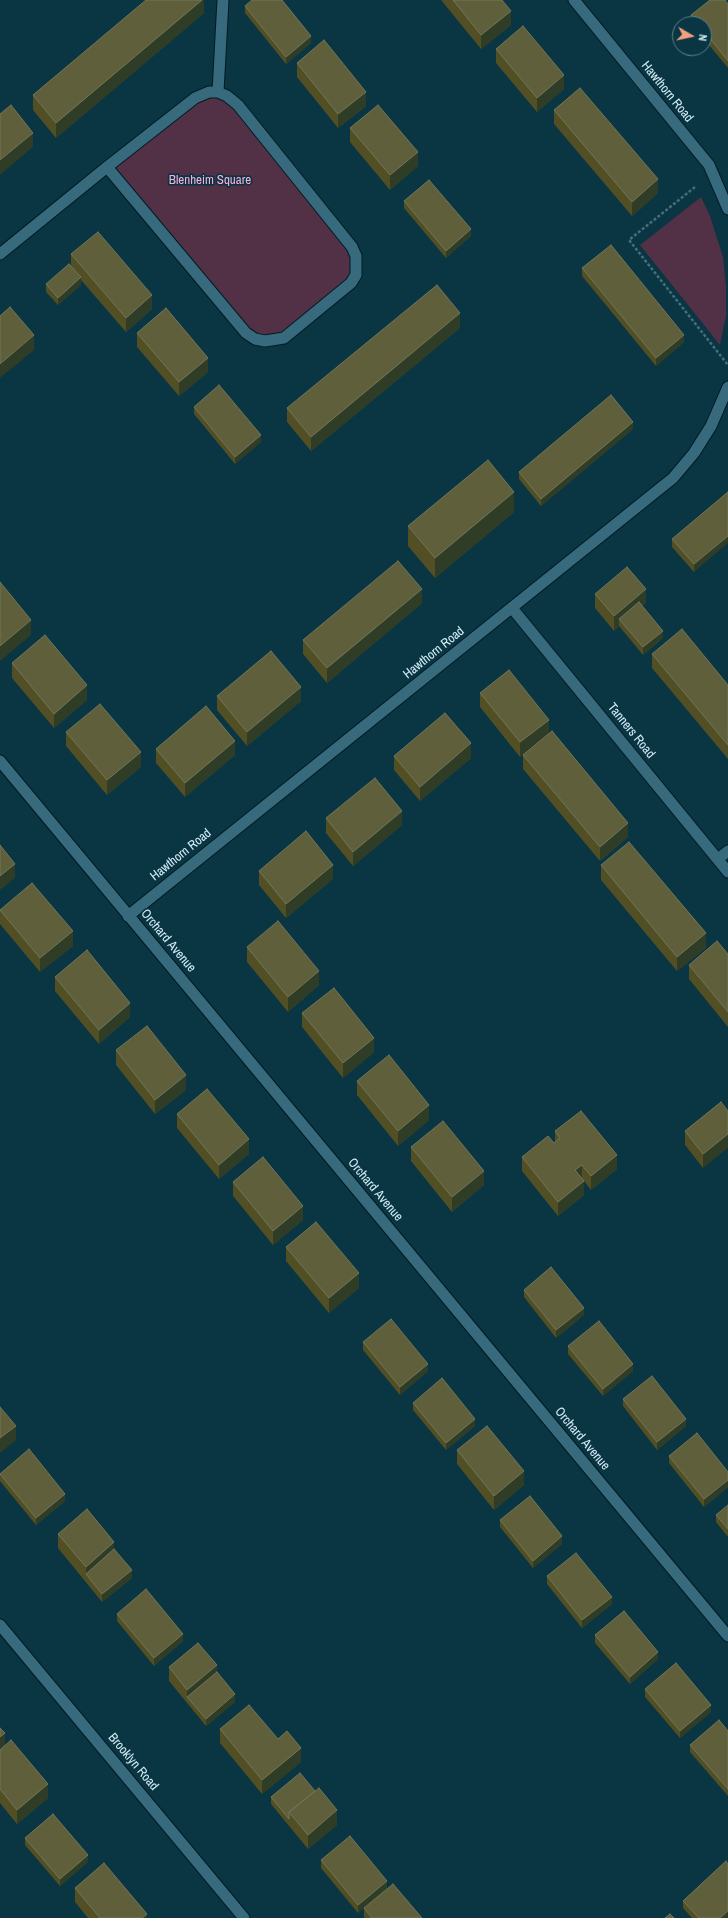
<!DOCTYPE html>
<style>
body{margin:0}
#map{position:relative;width:728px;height:1918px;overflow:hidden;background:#0a3542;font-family:"Archivo Narrow",sans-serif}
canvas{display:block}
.north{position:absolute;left:672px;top:16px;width:40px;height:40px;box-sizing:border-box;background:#0a3542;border:1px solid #5a7e8a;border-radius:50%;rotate:99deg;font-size:11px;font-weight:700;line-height:16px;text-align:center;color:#d2ecf7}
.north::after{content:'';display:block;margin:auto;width:14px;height:18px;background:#f2a07f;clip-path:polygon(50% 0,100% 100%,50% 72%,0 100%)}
</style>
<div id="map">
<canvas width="728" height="1918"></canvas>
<div class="north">N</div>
</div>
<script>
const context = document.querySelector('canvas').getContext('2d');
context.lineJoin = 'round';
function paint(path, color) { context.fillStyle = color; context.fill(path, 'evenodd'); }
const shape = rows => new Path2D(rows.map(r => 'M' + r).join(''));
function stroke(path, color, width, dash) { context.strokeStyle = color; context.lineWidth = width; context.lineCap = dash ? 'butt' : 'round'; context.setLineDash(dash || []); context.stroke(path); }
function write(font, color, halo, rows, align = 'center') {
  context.font = font + ' "Archivo Narrow",sans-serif'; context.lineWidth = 3.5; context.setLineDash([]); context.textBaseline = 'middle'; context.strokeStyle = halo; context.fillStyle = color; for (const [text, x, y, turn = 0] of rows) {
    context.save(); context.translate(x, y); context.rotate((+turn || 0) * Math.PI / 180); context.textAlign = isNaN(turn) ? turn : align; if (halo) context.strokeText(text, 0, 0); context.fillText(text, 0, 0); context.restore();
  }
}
const green = shape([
 [227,96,352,247,356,275,284,338,255,339,107,167,195,98],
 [701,197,710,216,723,257,726,286,726,316,720,345,640,245]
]);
const path = shape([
 [695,187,629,240,728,365]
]);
const minor = shape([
 [574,0,709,165,728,209],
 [218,92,223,0],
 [0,254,107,167,195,98,209,92,218,92,227,96,238,105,352,247,356,256,356,275,351,283,284,338,265,341,255,339,246,333,107,167],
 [512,608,728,872],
 [0,761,728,1636],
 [718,859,728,851],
 [128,916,673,478,694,453,711,426,728,387]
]);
const tertiary = shape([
 [0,1625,244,1918]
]);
const wall = shape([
 [204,0,204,13,56,138,33,110,33,95],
 [441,0,502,0,511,25,481,49],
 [728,4,728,68,704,39,704,24,692,24,691,23,691,15],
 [245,6,311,43,286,64,245,13],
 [496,49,564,89,537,112,496,63],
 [297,63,366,106,338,128,297,77],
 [554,110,658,193,632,216,554,124],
 [350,128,418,166,390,190,350,142],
 [404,201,471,236,446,258,404,208],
 [71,254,152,309,126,332,81,280,81,285,58,305,46,292,46,284,71,266],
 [582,268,684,342,656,366,582,276],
 [460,328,311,451,287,422,287,408],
 [137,333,208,372,179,396,137,347],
 [194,407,261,442,235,464,194,414],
 [633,429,541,506,519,479,519,472],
 [728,492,694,572,672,547,672,539],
 [514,512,435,578,408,546,408,526],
 [595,594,646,603,642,606,663,638,643,655,619,626,614,631,595,608],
 [422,603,327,683,303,654,303,640],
 [652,654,728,685,728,759,652,668],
 [12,663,87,700,54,728,12,678],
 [480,693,549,733,628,837,600,861,523,769,523,755,529,750,520,757,480,707],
 [217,696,301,701,247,746,217,710],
 [66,732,141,767,107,795,66,746],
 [156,749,235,755,185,797,156,763],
 [394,756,471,758,420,801,394,770],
 [326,818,402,825,353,866,326,833],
 [601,865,706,948,677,971,601,880],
 [259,871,333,879,286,918,259,885],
 [0,910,73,946,40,972,0,924],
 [247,947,319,985,288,1012,247,962],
 [728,954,728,1027,689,979,689,965],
 [55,977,130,1017,99,1044,55,991],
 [302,1013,374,1052,343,1078,302,1027],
 [116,1050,186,1090,155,1114,116,1065],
 [357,1081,429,1120,398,1146,357,1095],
 [721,1102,703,1168,685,1145,685,1131],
 [177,1114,249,1154,219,1179,177,1128],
 [555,1131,617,1169,591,1190,584,1181,584,1195,558,1216,522,1171,522,1157,554,1143,555,1143],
 [411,1147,484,1185,452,1212,411,1161],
 [233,1182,303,1220,273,1245,233,1196],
 [286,1247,359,1288,329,1313,286,1261],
 [524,1290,584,1315,556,1338,524,1297],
 [363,1342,428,1371,400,1395,363,1350],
 [568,1346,633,1371,603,1396,568,1354],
 [623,1399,686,1426,657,1450,623,1406],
 [413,1403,475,1426,446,1450,413,1410],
 [457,1450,524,1485,494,1510,457,1464],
 [669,1456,728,1472,728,1487,704,1507,669,1463],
 [0,1473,65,1501,36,1525,0,1481],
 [728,1505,728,1537,716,1522,716,1515],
 [500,1520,562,1544,533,1568,500,1527],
 [58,1534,114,1549,132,1578,102,1602,58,1548],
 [547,1576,612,1604,582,1628,547,1584],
 [117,1614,183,1641,154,1666,117,1621],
 [595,1635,658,1659,630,1684,595,1643],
 [169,1667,235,1702,206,1726,169,1681],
 [645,1689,711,1712,680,1738,645,1697],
 [0,1728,5,1746,48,1798,17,1824,0,1803],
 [220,1729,278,1739,301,1762,262,1794,220,1743],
 [728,1731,728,1796,690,1752,690,1745],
 [271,1797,337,1825,308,1849,271,1804],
 [25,1838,88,1862,60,1886,25,1845],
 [321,1860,387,1888,358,1913,321,1868],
 [75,1888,147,1918,88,1918,75,1902],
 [683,1901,728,1918,692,1918,683,1908],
 [364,1908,422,1918,364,1918]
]);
const shadedWall = shape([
 [202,0,204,0,204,13,56,138,56,123],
 [511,11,511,25,481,49,481,35],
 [311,36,311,43,286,64,286,57],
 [564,75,564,89,537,112,537,98],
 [366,92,366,106,338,128,338,114],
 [33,133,33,147,0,175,0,160],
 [418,152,418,166,390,190,390,175],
 [658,179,658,193,632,216,632,202],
 [471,229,471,236,446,258,446,251],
 [81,277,81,285,58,305,58,298],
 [152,295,152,309,126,332,126,318],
 [460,313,460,328,311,451,311,437],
 [34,335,34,350,0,378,0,364],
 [684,335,684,342,656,366,656,358],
 [208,358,208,372,179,396,179,382],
 [633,422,633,429,541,506,541,499],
 [261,435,261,442,235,464,235,457],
 [514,492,514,512,435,578,435,558],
 [728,536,728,543,694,572,694,564],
 [422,589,422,603,327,683,327,668],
 [646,589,646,603,623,623,619,619,619,626,614,631,614,616],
 [31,620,31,635,0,661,0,646],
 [663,631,663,638,643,655,643,647],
 [87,685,87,700,54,728,54,714],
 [301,687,301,701,247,746,247,732],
 [549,720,549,734,520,757,520,742],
 [235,741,235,755,185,797,185,783],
 [471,743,471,758,420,801,420,787],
 [141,752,141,767,107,795,107,780],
 [402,811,402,825,353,866,353,852],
 [628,823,628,837,600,861,600,847],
 [15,864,15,878,0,890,0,876],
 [333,865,333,879,286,918,286,904],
 [73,931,73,946,40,972,40,958],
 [706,933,706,948,677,971,677,957],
 [319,971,319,985,288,1012,288,997],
 [130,1003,130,1017,99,1044,99,1030],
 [374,1038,374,1052,343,1078,343,1063],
 [186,1075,186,1090,155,1114,155,1100],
 [429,1105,429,1120,398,1146,398,1131],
 [728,1134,728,1148,703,1168,703,1154],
 [249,1139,249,1154,219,1179,219,1165],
 [617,1155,617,1169,591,1190,591,1176],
 [582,1165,582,1179,575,1170],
 [484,1171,484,1185,452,1212,452,1197],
 [584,1181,584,1195,558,1216,558,1202],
 [303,1206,303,1220,273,1245,273,1231],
 [359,1273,359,1288,329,1313,329,1298],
 [584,1308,584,1315,556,1338,556,1330],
 [428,1364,428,1371,400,1395,400,1387],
 [633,1364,633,1371,603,1396,603,1389],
 [475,1419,475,1426,446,1450,446,1443],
 [686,1419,686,1426,657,1450,657,1442],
 [16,1426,16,1440,0,1453,0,1438],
 [524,1471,524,1485,494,1510,494,1496],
 [728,1480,728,1487,704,1507,704,1499],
 [65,1494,65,1501,36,1525,36,1518],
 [562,1536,562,1544,533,1568,533,1561],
 [114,1542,114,1557,86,1574,86,1567],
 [132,1570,132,1578,102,1602,102,1594],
 [612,1597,612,1604,582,1628,582,1620],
 [183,1634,183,1641,154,1666,154,1658],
 [658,1652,658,1659,630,1684,630,1677],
 [217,1665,217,1680,187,1697,187,1690],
 [235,1694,235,1702,206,1726,206,1719],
 [711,1705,711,1712,680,1738,680,1731],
 [5,1733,5,1747,0,1751,0,1737],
 [301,1748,301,1762,262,1794,262,1780],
 [48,1784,48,1798,17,1824,17,1810],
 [337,1810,337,1825,308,1849,308,1835],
 [88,1855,88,1862,60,1886,60,1879],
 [387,1881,387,1888,358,1913,358,1905],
 [728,1911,728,1918,720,1918],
 [147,1914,147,1918,142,1918]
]);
const building = shape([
 [146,0,202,0,56,123,33,95,146,0],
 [252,0,282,0,311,36,286,57,245,6,252,0],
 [453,0,502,0,511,11,481,35,453,0],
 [710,0,725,0,728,4,728,61,704,31,704,24,698,24,691,15,710,0],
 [523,26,564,75,537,98,496,49,523,26],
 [324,40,366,92,338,114,297,63,324,40],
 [580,88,658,179,632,202,554,110,580,88],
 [11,105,33,133,0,160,0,114,11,105],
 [378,105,418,152,390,175,350,128,378,105],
 [429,180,471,229,446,251,404,201,429,180],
 [98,232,152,295,126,318,71,254,98,232],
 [611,245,684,335,656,358,582,268,611,245],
 [69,264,81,277,58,298,46,284,69,264],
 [437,285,460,313,311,437,287,408,437,285],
 [10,307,34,335,0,364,0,316,10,307],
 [166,308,208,358,179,382,137,333,166,308],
 [219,385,261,435,235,457,194,407,219,385],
 [611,395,633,422,541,499,519,472,611,395],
 [488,460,514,492,435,558,408,526,488,460],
 [728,492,728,536,694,564,672,539,728,492],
 [398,561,422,589,327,668,303,640,398,561],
 [627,567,646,589,614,616,595,594,627,567],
 [0,582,31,620,0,646,0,582],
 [639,602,663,631,643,647,619,619,639,602],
 [682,629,728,685,728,745,652,654,682,629],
 [45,635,87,685,54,714,12,663,45,635],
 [271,651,301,687,247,732,217,696,271,651],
 [509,670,549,720,520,742,480,693,509,670],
 [100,704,141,752,107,780,66,732,100,704],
 [206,706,235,741,185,783,156,749,206,706],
 [445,713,471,743,420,787,394,756,445,713],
 [552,731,628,823,600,847,523,755,552,731],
 [375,778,402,811,353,852,326,818,375,778],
 [306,831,333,865,286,904,259,871,306,831],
 [629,842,706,933,677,957,601,865,629,842],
 [0,845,15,864,0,876,0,845],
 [32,883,73,931,40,958,0,910,32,883],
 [278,921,319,971,288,997,247,947,278,921],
 [717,941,728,954,728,1012,689,965,717,941],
 [87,950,130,1003,99,1030,55,977,87,950],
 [334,988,374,1038,343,1063,302,1013,334,988],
 [147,1026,186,1075,155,1100,116,1050,147,1026],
 [389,1055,429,1105,398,1131,357,1081,389,1055],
 [207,1089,249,1139,219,1165,177,1114,207,1089],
 [721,1102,728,1111,728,1134,703,1154,685,1131,721,1102],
 [581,1111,617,1155,591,1176,582,1165,575,1170,584,1181,558,1202,522,1157,548,1136,554,1143,560,1138,555,1131,581,1111],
 [443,1121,484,1171,452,1197,411,1147,443,1121],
 [263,1157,303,1206,273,1231,233,1182,263,1157],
 [316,1222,359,1273,329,1298,286,1247,316,1222],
 [551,1267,584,1308,556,1330,524,1290,551,1267],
 [391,1319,428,1364,400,1387,363,1342,391,1319],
 [599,1321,633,1364,603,1389,568,1346,599,1321],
 [652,1376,686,1419,657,1442,623,1399,652,1376],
 [442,1378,475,1419,446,1443,413,1403,442,1378],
 [0,1407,16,1426,0,1438,0,1407],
 [487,1426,524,1471,494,1496,457,1450,487,1426],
 [697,1433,728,1472,728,1480,704,1499,669,1456,697,1433],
 [29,1449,65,1494,36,1518,0,1474,29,1449],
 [530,1496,562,1536,533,1561,500,1520,530,1496],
 [728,1505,728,1529,716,1515,728,1505],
 [87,1509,114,1542,86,1567,58,1534,87,1509],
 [114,1549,132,1570,102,1594,86,1574,114,1549],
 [576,1553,612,1597,582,1620,547,1576,576,1553],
 [146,1589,183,1634,154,1658,117,1614,146,1589],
 [624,1611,658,1652,630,1677,595,1635,624,1611],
 [198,1643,217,1665,187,1690,169,1667,198,1643],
 [676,1663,711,1705,680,1731,645,1689,676,1663],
 [217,1672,235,1694,206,1719,187,1697,217,1672],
 [249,1705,278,1739,287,1731,301,1748,262,1780,220,1729,249,1705],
 [719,1720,728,1731,728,1789,690,1745,719,1720],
 [0,1728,5,1733,0,1737,0,1728],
 [11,1740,48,1784,17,1810,0,1789,0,1750,11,1740],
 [300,1773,315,1791,289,1812,289,1819,271,1797,300,1773],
 [319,1788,337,1810,308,1835,289,1812,319,1788],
 [53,1814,88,1855,60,1879,25,1838,53,1814],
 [350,1836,387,1881,358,1905,321,1860,350,1836],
 [726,1861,728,1864,728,1911,720,1918,699,1918,683,1901,726,1861],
 [104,1863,147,1914,142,1918,100,1918,75,1888,104,1863],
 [393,1884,422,1918,372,1918,364,1908,393,1884],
 [670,1914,674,1918,665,1918,670,1914]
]);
const streetNames = [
 ["Hawthorn Road",667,92,51],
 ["Hawthorn Road",434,653,-39],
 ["Tanners Road",631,731,51],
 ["Hawthorn Road",181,855,-39],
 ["Orchard Avenue",168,941,50],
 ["Orchard Avenue",375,1190,50],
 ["Orchard Avenue",582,1439,50],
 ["Brooklyn Road",133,1762,50]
];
const parkNames = [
 ["Blenheim Square",210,181]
];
paint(green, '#523045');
stroke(minor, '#001b24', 13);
stroke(tertiary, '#001b24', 13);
stroke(path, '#476d7a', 2.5, [3, 2]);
stroke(minor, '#366a7c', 11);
stroke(tertiary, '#366a7c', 11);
paint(wall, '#524f25');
paint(shadedWall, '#2f3d27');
paint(building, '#5f603b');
stroke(building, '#717659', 1);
write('13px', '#d2ecf7', '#0a3542', streetNames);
write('13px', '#fdadde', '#0a3542', parkNames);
</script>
